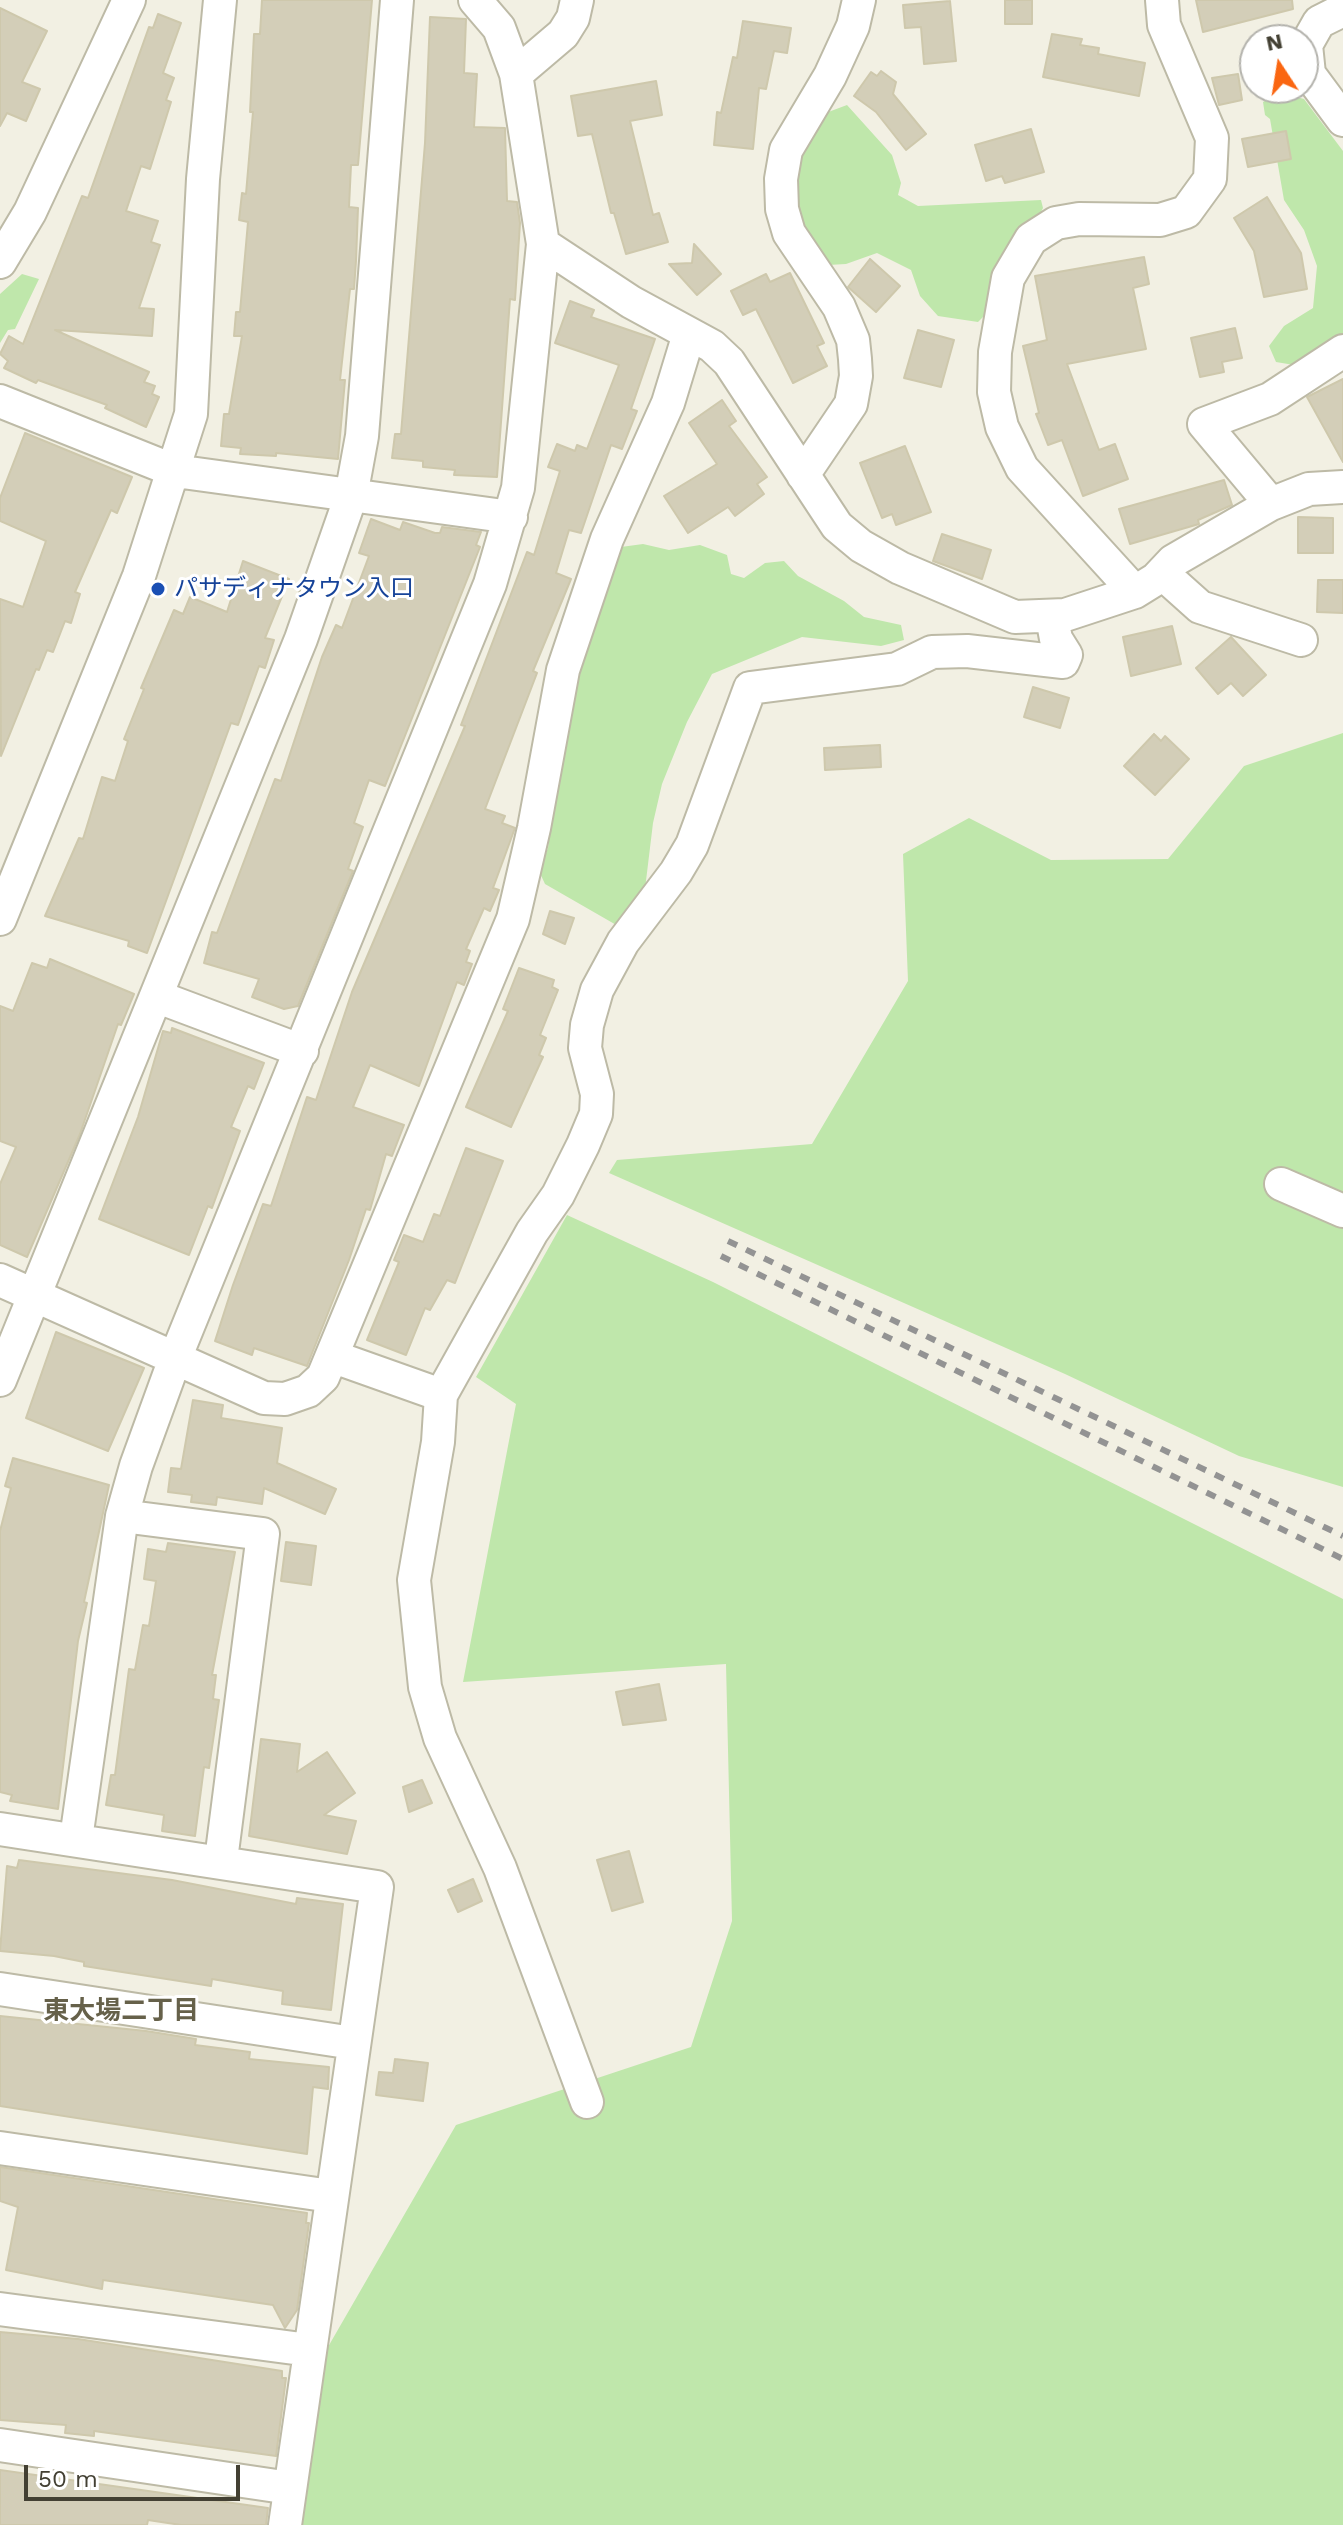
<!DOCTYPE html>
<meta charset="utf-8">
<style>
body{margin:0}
#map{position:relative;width:1343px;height:2525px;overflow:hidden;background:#f2f0e3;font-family:"Work Sans",sans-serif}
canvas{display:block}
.north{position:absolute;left:1239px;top:24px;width:80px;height:80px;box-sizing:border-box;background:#fff;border:2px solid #b4b3ad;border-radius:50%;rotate:348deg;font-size:22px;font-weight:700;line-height:32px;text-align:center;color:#434033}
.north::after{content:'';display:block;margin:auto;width:28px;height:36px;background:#fa6611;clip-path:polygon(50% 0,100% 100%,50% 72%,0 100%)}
.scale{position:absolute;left:24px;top:2465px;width:216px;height:36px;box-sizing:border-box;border:4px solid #434033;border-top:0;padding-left:10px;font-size:24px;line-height:28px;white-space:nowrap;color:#434033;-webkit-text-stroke:6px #fff;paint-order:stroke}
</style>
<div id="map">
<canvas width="1343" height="2525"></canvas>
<div class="north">N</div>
<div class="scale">50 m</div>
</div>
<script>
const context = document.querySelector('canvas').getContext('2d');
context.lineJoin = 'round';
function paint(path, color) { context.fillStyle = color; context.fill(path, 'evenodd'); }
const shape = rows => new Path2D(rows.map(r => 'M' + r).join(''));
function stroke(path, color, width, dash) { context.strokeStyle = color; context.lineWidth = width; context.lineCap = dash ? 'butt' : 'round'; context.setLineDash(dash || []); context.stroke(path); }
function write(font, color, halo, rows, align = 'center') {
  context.font = font + ' "Work Sans","Noto Sans JP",sans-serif'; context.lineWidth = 6; context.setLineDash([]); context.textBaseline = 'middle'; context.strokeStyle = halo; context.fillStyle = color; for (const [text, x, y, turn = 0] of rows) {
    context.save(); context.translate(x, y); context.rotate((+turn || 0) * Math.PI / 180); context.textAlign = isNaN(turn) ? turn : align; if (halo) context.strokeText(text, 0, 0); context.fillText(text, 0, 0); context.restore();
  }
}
const green = shape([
 [1280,93,1304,99,1343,151,1343,337,1300,366,1276,362,1269,346,1284,326,1313,308,1317,266,1304,230,1284,200,1270,119,1265,115,1263,102],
 [847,105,892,155,901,183,898,195,918,206,1041,200,1043,208,995,305,978,322,938,316,920,296,911,270,877,253,846,264,828,265,808,244,793,198,800,149,823,114],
 [22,274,39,279,15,329,8,330,0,343,0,294],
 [643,544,669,550,700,545,727,555,731,574,744,578,765,563,784,561,798,576,844,601,864,617,901,625,904,640,881,646,802,637,712,674,687,722,662,784,653,823,645,889,618,926,545,884,539,871,548,848,571,666,621,547],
 [1343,733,1343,1487,1239,1456,1065,1374,609,1173,617,1160,812,1144,908,981,903,854,969,818,1051,860,1168,859,1244,766],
 [567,1215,713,1282,1343,1599,1343,2525,295,2525,317,2366,456,2125,691,2047,732,1921,726,1664,463,1682,516,1404,476,1377]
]);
const building = shape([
 [262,0,372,0,358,165,351,165,349,207,358,208,356,261,354,289,350,289,340,380,345,380,338,459,276,453,276,456,240,454,241,448,221,446,224,414,229,414,242,336,234,336,236,312,240,312,248,222,239,220,242,193,246,194,253,112,250,112,254,34,260,34,262,0],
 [1005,0,1032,0,1032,24,1005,24,1005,0],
 [1196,0,1292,0,1293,9,1203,32,1196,0],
 [950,1,956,61,924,64,921,27,905,28,903,5,950,1],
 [0,8,47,31,22,82,40,89,26,121,7,113,0,126,0,8],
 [158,14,181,23,163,73,174,78,166,100,171,102,150,169,141,166,126,211,158,221,151,242,160,245,139,308,154,309,152,336,55,330,149,372,144,382,155,386,152,394,159,397,146,427,105,408,107,405,38,380,36,383,4,368,8,361,0,354,9,336,23,344,82,196,88,198,149,27,153,28,158,14],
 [430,17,466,19,464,73,477,74,474,127,505,128,507,201,517,202,520,223,515,300,510,299,497,477,454,475,455,470,423,467,423,461,392,458,395,434,401,434,425,143,430,17],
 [743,21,791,28,787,53,774,51,766,89,759,88,753,149,714,145,717,112,721,113,733,57,737,58,743,21],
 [1052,34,1082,39,1080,45,1099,48,1098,54,1145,63,1139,96,1043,77,1052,34],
 [881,71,896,82,893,94,926,134,906,150,876,112,854,96,871,72,877,76,881,71],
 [1238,74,1242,100,1219,105,1212,78,1238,74],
 [656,81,662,115,630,121,653,215,659,213,668,242,626,254,614,213,611,213,592,134,578,136,571,96,656,81],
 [1031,129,1044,172,1005,183,1002,176,986,181,975,145,1031,129],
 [1286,131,1291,159,1248,167,1242,139,1286,131],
 [1267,197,1301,253,1307,289,1264,297,1254,251,1234,218,1267,197],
 [694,244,721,274,697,295,669,264,692,263,694,244],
 [1144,257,1149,284,1133,288,1146,349,1067,364,1099,450,1115,444,1128,479,1083,496,1062,440,1048,445,1036,414,1039,413,1023,346,1047,340,1035,276,1144,257],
 [870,259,900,286,876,312,848,287,870,259],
 [790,273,824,343,817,346,827,366,793,383,756,309,743,315,731,291,766,274,770,282,790,273],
 [570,301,594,310,591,317,655,339,631,409,637,411,622,449,611,445,581,533,569,530,556,573,571,579,533,671,537,673,485,809,505,816,502,823,515,828,493,888,499,890,490,911,484,908,466,949,470,951,466,962,472,964,464,985,457,982,419,1086,370,1065,353,1107,404,1125,392,1156,386,1154,370,1210,366,1209,349,1260,307,1366,254,1348,252,1355,215,1341,233,1285,263,1204,271,1206,307,1097,316,1100,352,992,465,726,461,725,527,552,534,555,560,471,548,467,557,444,575,451,577,445,587,449,619,365,555,343,570,301],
 [1235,328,1242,358,1222,362,1224,372,1200,377,1191,338,1235,328],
 [918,330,954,340,941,387,904,378,918,330],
 [1343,379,1343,462,1307,397,1343,379],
 [722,400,736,421,729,426,767,477,757,484,764,494,735,516,728,507,688,533,664,496,717,464,689,423,722,400],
 [25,433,132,477,117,513,111,510,75,592,80,594,71,623,65,621,53,652,47,650,39,670,36,669,1,756,0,599,23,607,46,541,0,521,0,498,25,433],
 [905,446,931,512,896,525,892,514,882,518,860,463,905,446],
 [1224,480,1232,505,1198,520,1199,524,1130,544,1119,509,1224,480],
 [1298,517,1333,518,1333,553,1298,553,1298,517],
 [371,519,400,530,403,522,435,533,440,533,442,527,481,532,476,545,480,547,385,786,369,780,354,823,363,827,348,869,353,871,298,1006,284,1009,252,997,259,979,204,963,212,932,217,933,275,779,281,781,322,657,336,625,342,628,369,556,359,553,371,519],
 [942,534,991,550,982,579,933,561,942,534],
 [243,561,289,579,265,638,274,640,265,668,259,666,238,725,231,723,147,953,128,946,129,941,45,916,79,838,83,839,102,777,115,781,128,741,124,739,144,689,141,688,174,610,183,614,190,597,227,612,243,561],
 [1318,580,1343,580,1343,613,1317,612,1318,580],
 [1172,626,1181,664,1131,676,1123,637,1172,626],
 [1231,637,1266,675,1243,696,1231,683,1218,694,1196,668,1231,637],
 [1033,687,1069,698,1060,728,1024,717,1033,687],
 [1154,734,1161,741,1165,736,1189,759,1155,795,1124,766,1154,734],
 [880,745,881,767,825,770,824,748,880,745],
 [550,911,574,918,565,944,543,934,550,911],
 [50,959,134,994,121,1025,118,1024,80,1134,27,1257,0,1245,0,1184,16,1147,0,1141,0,1006,13,1011,32,963,47,968,50,959],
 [519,968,554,980,552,987,558,990,540,1035,546,1038,539,1055,543,1057,511,1127,466,1107,508,1011,503,1009,519,968],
 [172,1028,264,1063,254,1089,248,1086,231,1127,240,1131,212,1208,208,1206,189,1255,99,1219,138,1117,163,1031,171,1033,172,1028],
 [466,1148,503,1161,455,1283,447,1280,430,1310,425,1308,406,1355,367,1340,399,1262,394,1260,404,1235,423,1242,434,1214,440,1216,466,1148],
 [56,1332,144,1368,108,1451,26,1418,56,1332],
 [193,1400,223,1405,221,1418,282,1428,277,1463,336,1489,325,1514,264,1488,262,1504,217,1497,216,1505,191,1502,192,1495,168,1492,171,1468,181,1469,193,1400],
 [13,1458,109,1485,84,1602,87,1603,78,1641,58,1809,10,1801,12,1795,0,1792,0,1531,11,1488,5,1486,13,1458],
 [286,1542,316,1546,311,1585,281,1581,286,1542],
 [168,1543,235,1552,212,1675,216,1675,213,1699,219,1700,209,1768,204,1767,195,1836,162,1831,164,1815,106,1805,111,1775,115,1775,129,1669,135,1670,143,1625,149,1626,156,1581,144,1579,148,1549,166,1552,168,1543],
 [659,1684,666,1720,623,1725,616,1692,659,1684],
 [261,1739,300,1744,297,1772,327,1752,355,1793,324,1815,356,1821,347,1854,249,1836,261,1739],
 [422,1780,432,1803,409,1812,403,1787,422,1780],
 [629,1851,643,1902,612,1911,597,1860,629,1851],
 [19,1860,172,1880,296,1904,297,1898,343,1904,331,2010,282,2004,283,1991,212,1979,211,1986,84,1966,84,1962,54,1956,0,1951,7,1866,17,1868,19,1860],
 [473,1879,482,1901,458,1912,448,1890,473,1879],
 [0,2016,146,2031,196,2039,195,2045,250,2052,249,2059,329,2067,328,2089,313,2087,307,2154,0,2106,0,2016],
 [395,2059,428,2063,423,2101,376,2095,379,2072,393,2073,395,2059],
 [0,2167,307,2213,306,2223,309,2223,297,2310,285,2328,273,2305,103,2280,102,2289,6,2270,18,2207,0,2201,0,2167],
 [0,2332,78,2339,282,2371,282,2378,286,2378,276,2456,94,2431,94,2436,65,2433,66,2425,0,2420,0,2332],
 [0,2470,268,2508,266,2525,181,2525,148,2520,147,2525,0,2525,0,2470]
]);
const minor = shape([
 [1343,10,1319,22,1306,45,1309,74,1343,120],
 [516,74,563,34,573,18,577,0],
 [543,244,631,302,712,346,729,362,837,526,861,546,900,568,1015,617,1065,615,1135,592,1156,579,1173,561,1271,504,1309,489,1343,487],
 [0,262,30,212,129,0],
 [0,401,175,471,511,517],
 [803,475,851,404,856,376,855,359,853,340,839,307,789,233,782,209,781,179,786,150,830,76,853,26,859,0],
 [1271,504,1204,424,1270,399,1343,351],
 [1162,573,1200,607,1301,640],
 [1135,592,1022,468,1002,427,994,392,995,352,1008,278,1031,239,1056,223,1079,219,1160,220,1186,212,1210,179,1212,138,1164,25,1162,0],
 [0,919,139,576,191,414,203,179,220,0],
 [158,997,302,1051],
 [1281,1184,1343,1211],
 [0,1280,264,1398,285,1399,308,1391,323,1377,513,919,534,828,563,670,607,539,668,403,689,334],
 [334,1357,441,1395],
 [0,1380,301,639,351,496,362,436,397,0],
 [122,1516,263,1534,221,1860],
 [0,1829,377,1887,285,2525],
 [76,1839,122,1516,136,1466,176,1356,490,584,518,488,543,244,516,74,499,28,475,0],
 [0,1989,353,2043],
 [587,2102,500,1868,440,1738,425,1687,414,1580,438,1442,441,1395,532,1232,558,1195,583,1145,596,1114,597,1094,585,1048,587,1025,597,990,623,942,676,872,692,845,750,688,897,669,932,652,967,651,1063,662,1066,655,1056,639,1052,617],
 [0,2148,331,2196],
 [0,2309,309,2350],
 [0,2445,290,2488]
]);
const rail = shape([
 [728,1241,1343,1536],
 [721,1256,1343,1559]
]);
const markers = [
 [158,589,8,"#1a4fb4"]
];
const transitNames = [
 ["パサディナタウン入口",174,589]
];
const neighbourhoodNames = [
 ["東大場二丁目",121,2011]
];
paint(green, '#bfe7ab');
paint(building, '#d3ceb8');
stroke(building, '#cec8ac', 2);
stroke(minor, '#bdbaa6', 36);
stroke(minor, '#fff', 32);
stroke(rail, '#939393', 6, [10, 10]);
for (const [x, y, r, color] of markers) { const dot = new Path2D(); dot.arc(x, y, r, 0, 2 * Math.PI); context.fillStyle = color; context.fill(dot); stroke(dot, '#fff', 3); }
write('24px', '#164399', '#fff', transitNames, 'left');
write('bold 26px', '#66614a', '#fff', neighbourhoodNames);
</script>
